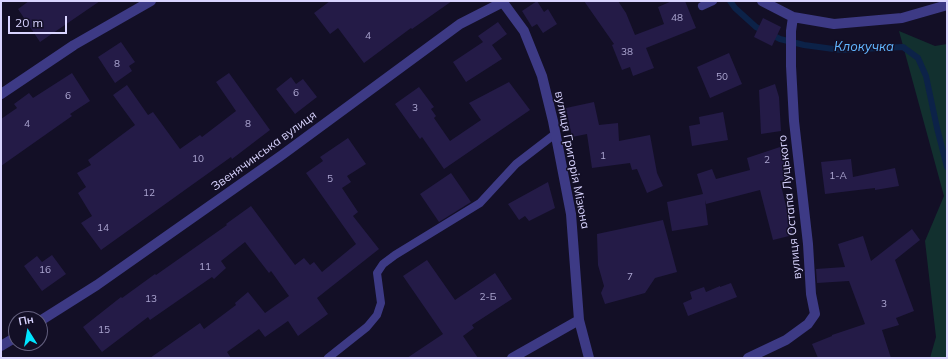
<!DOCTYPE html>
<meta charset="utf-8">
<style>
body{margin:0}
#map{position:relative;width:948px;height:359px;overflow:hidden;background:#130f26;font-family:Mulish,sans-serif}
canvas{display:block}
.frame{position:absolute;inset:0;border:2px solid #d9d4ff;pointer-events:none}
.north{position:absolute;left:8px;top:311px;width:40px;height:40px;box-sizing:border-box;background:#130f26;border:1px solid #625e7d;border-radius:50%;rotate:349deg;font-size:11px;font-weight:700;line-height:16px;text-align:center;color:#d9d4ff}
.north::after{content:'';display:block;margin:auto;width:14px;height:18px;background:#00e5ff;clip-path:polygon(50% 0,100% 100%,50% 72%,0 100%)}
.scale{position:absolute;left:8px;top:16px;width:59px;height:18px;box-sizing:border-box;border:2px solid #d9d4ff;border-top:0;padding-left:5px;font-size:12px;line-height:14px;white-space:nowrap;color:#d9d4ff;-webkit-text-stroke:3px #130f26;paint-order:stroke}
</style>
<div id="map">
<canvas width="948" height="359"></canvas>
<div class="frame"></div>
<div class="north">Пн</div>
<div class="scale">20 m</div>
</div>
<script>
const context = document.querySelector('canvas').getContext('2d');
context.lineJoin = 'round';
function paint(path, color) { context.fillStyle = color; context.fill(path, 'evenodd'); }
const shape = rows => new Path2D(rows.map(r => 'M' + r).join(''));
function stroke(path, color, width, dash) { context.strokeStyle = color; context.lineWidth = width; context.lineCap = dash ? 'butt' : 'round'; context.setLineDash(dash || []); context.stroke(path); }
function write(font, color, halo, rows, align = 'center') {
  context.font = font + ' Mulish,sans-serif'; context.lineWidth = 3; context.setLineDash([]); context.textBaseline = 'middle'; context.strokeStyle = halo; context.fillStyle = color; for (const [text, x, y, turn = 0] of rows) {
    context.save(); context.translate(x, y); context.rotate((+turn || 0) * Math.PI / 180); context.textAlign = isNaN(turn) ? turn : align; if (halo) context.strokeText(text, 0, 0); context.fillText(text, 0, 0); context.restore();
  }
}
const green = shape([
 [899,31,935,46,947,44,947,358,930,358,936,337,925,241,944,196]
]);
const stream = shape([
 [730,1,735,8,756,27,780,39,804,45,841,50,903,47,918,58,926,76,937,128,947,167]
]);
const building = shape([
 [29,1,100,1,40,42,18,9],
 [330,1,452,1,412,29,411,28,364,63,338,28,330,34,314,13],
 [537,1,544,12,548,9,557,24,543,33,537,24,532,27,522,11],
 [584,1,618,1,626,13,635,35,664,24,658,7,672,1,685,1,696,28,646,48,654,68,633,76,630,67,622,70,612,45,614,44],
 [763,18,781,27,772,46,754,37],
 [498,22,507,34,492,45,502,59,466,82,453,62,483,42,478,36],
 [121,42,135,62,129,66,132,71,115,83,98,57],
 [729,53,742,84,710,98,697,67],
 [72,73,90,101,70,114,72,116,1,166,1,119,17,108,14,104,29,93,33,98],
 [229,73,270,130,232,159,231,157,101,250,81,223,92,216,78,193,86,187,77,173,91,165,88,160,135,125,113,95,127,85,148,115,153,112,180,149,200,135,202,137,236,111,216,82],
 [291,77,296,84,303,79,317,97,295,114,276,89],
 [509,82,530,110,444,169,422,137,420,139,395,104,419,87,434,107,431,109,436,116,434,118,450,141,481,120,469,103],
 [775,84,779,97,781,131,761,134,759,90],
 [594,102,599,125,618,123,619,141,650,135,657,173,663,186,647,193,637,169,632,170,630,163,592,168,587,134,572,137,566,108],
 [723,112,728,140,692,146,689,126,700,124,699,117],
 [348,138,366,164,347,176,351,182,342,188,358,212,353,216,379,249,317,298,328,314,298,336,288,321,265,337,259,329,227,352,231,358,150,358,200,323,204,329,236,305,235,303,248,292,265,313,289,296,271,271,269,273,245,242,221,261,226,268,214,279,212,277,150,320,148,317,102,352,83,327,121,297,122,298,155,274,156,275,227,225,226,224,251,206,295,265,304,258,310,265,314,262,322,272,356,244,306,173,323,161,320,157],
 [783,146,789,180,780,181,793,235,773,240,760,190,706,204,705,200,708,225,672,231,667,202,703,194,697,174,712,169,716,179,750,170,747,158],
 [851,159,853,177,895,168,899,186,875,190,875,188,825,194,821,162],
 [451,173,471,202,439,222,420,194],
 [548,182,555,208,529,221,525,216,519,220,508,204],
 [663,220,677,272,655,278,645,293,605,304,601,293,604,286,598,265,597,234],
 [912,229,920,240,895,260,914,311,896,318,899,325,882,330,891,358,818,358,812,344,832,336,832,335,865,324,849,281,817,283,816,269,845,267,838,244,863,236,871,261],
 [52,255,66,274,42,291,24,266,37,256,42,262],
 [427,260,455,300,495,273,512,299,472,325,474,328,463,336,478,358,407,358,443,334,403,276],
 [731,283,737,297,688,316,683,303,692,299,690,292,704,287,706,292,720,286,720,287]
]);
const service = shape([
 [702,6,713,1],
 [328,358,367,327,377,315,381,303,377,273,383,264,395,255,480,203,516,164,555,134]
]);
const minor = shape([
 [502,1,524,31,542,76,553,121,571,214,579,320,589,358],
 [762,1,793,17,834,24,902,18,947,5],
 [1,94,74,45,151,1],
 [40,321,97,285,282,155,460,24,503,2],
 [1,346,16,337],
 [512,358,579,320],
 [748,358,786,340,808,324,815,314,811,294,808,244,794,121,791,66,791,31,793,17]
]);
const numberNames = [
 ["48",677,18],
 ["4",368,36],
 ["38",627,52],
 ["8",117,64],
 ["50",722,77],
 ["6",296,93],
 ["6",68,96],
 ["3",415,108],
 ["4",27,124],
 ["8",248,124],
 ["1",603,156],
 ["10",198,159],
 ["2",767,160],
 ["1-А",838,176],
 ["5",330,179],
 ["12",149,193],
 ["14",103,228],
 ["11",205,267],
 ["16",45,270],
 ["7",630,277],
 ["2-Б",488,297],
 ["13",151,299],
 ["3",884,304],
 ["15",104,330]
];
const streetNames = [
 ["Звенячинська вулиця",264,151,-36],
 ["вулиця Григорія Мізюна",572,160,79],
 ["вулиця Остапа Луцького",790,207,-96]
];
const waterNames = [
 ["Клокучка",864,47]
];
paint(green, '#12302f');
stroke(stream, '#0c2248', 6);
paint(building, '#241b47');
stroke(service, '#3d3a85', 8);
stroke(minor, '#3d3a85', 10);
write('10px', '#aca6d1', null, numberNames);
write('12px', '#d9d4ff', '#130f26', streetNames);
write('italic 13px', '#62b6ff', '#130f26', waterNames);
</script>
